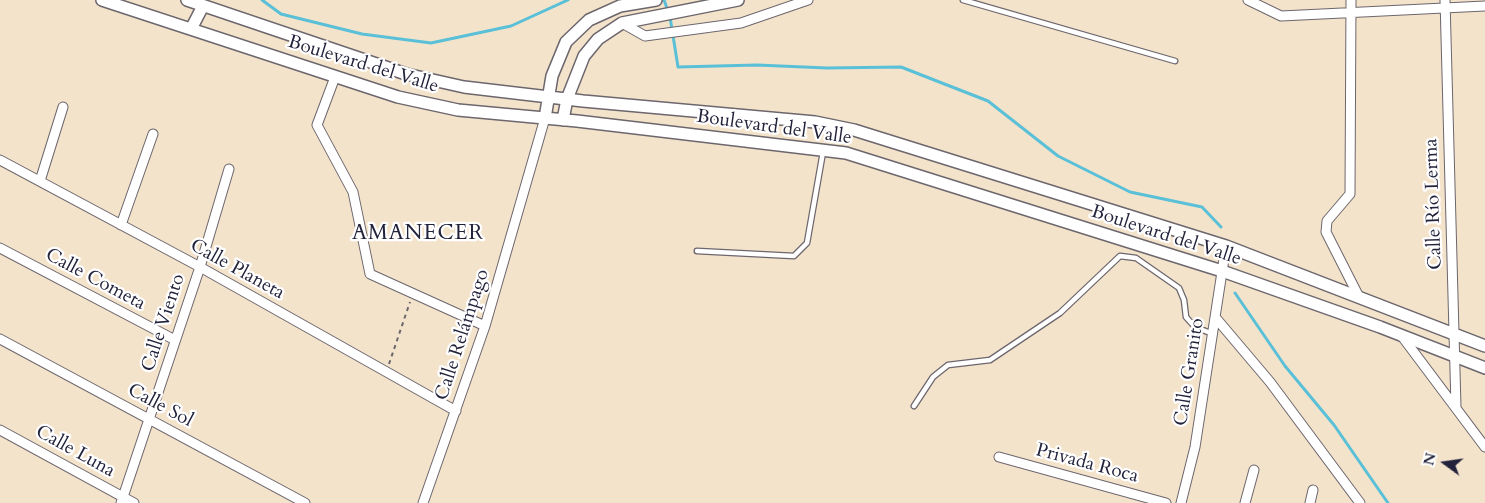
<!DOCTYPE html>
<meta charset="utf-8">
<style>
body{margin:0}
#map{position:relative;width:1485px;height:503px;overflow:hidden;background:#f4e3cb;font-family:Cardo,serif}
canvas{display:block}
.north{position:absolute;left:1420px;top:438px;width:50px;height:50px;-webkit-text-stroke:4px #fff;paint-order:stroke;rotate:284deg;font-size:14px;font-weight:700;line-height:20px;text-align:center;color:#22223b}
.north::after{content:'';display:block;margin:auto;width:18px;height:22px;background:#22223b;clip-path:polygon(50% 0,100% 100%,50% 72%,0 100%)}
</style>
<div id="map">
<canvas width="1485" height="503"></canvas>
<div class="north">N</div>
</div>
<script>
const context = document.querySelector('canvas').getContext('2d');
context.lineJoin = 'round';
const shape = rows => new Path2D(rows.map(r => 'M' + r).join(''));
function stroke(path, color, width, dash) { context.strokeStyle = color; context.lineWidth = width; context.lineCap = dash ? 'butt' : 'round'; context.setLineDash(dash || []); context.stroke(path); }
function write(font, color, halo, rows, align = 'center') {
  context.font = font + ' Cardo,serif'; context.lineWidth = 4.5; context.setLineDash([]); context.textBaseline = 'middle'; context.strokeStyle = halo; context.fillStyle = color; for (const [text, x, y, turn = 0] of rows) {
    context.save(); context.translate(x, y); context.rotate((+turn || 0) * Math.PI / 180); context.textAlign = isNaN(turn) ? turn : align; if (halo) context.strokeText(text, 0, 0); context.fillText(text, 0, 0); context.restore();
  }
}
const stream = shape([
 [262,0,281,14,362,34,431,43,511,26,568,0],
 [664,0,668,11],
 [670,17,678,67,757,65,827,68,901,67,988,101,1058,156,1130,192,1202,207,1221,227],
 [1235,293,1285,366,1334,425,1388,503]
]);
const path = shape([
 [389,364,410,302]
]);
const service = shape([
 [963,0,1175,61],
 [697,251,794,256,807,243,823,152],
 [914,406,933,377,948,365,990,360,1060,313,1120,256,1136,258,1179,288,1184,300,1186,317,1195,327,1213,334]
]);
const minor = shape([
 [1248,0,1281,16,1485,6],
 [1351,0,1350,194,1327,221,1326,232,1358,295],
 [1445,0,1456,407],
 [622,23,645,36,741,23,808,0],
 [335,77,317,125,353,192,370,274,485,326],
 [0,160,200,267,456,411],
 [40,181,63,107],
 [121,225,153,134],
 [0,248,175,340],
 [1215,317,1270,382,1360,503],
 [1401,335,1485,447],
 [0,339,305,503],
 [0,430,134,503],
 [999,457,1166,503],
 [121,503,200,267,229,169],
 [423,503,485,326,545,118],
 [1181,503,1195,447,1226,246],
 [1245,503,1254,470],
 [1310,503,1313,490]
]);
const tertiary = shape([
 [102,0,398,97,458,110,577,121,846,153,1222,271,1380,327,1485,368],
 [187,0,406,74,464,87,583,101,815,122,854,130,1226,246,1485,346],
 [191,29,203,6],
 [545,118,552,76,566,42,589,20,620,6,656,0],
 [563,120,567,99,584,56,598,39,622,23,738,0]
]);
const streetNames = [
 ["Boulevard del Valle",363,65,17],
 ["Boulevard del Valle",774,128,8],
 ["Calle Río Lerma",1434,204,-92],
 ["Boulevard del Valle",1166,236,18],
 ["Calle Planeta",237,270,29],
 ["Calle Cometa",95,280,28],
 ["Calle Viento",164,323,-72],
 ["Calle Relámpago",463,335,-72],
 ["Calle Granito",1190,372,-81],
 ["Calle Sol",160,406,28],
 ["Calle Luna",75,452,29],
 ["Privada Roca",1087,464,15]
];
const quarterNames = [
 ["AMANECER",418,234]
];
stroke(stream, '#5ac0d8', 3);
stroke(service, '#6c666d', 7);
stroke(minor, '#6c666d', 11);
stroke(tertiary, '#6c666d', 14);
stroke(path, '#6c666d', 2, [4, 4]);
stroke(service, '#fff', 4.5);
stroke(minor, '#fff', 9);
stroke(tertiary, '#fff', 11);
write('19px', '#22223b', '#fff', streetNames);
context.letterSpacing = '1px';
write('21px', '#22223b', '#fff', quarterNames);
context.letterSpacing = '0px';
</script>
